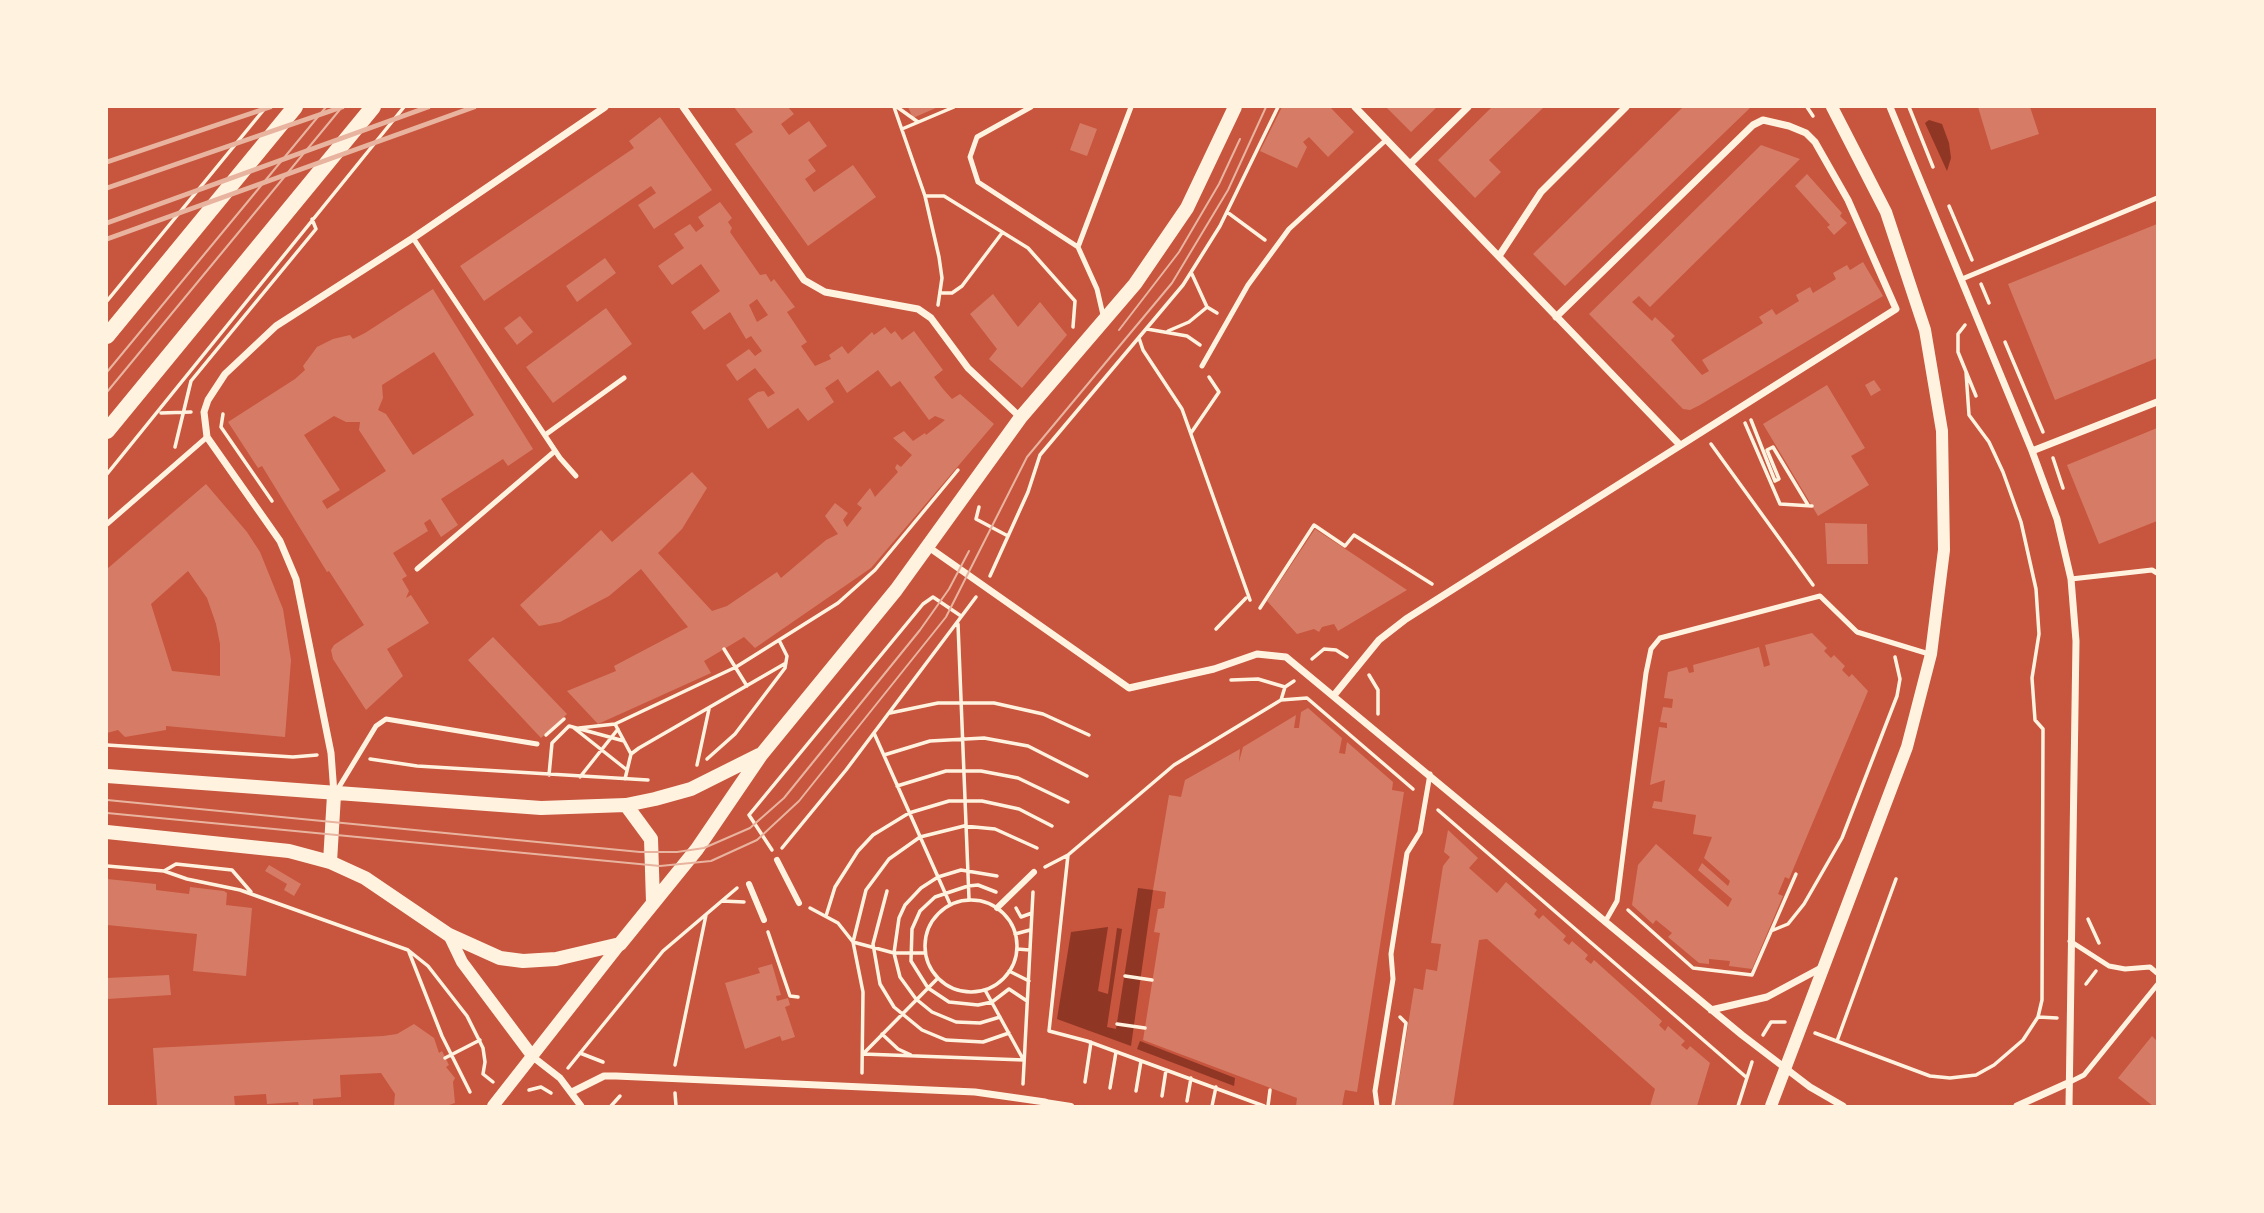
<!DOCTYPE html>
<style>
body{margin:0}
#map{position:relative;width:2264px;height:1213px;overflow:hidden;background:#c8553d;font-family:"Source Sans 3",sans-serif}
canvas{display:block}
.frame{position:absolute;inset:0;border:108px solid #fff3e0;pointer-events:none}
</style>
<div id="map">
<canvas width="2264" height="1213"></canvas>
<div class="frame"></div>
</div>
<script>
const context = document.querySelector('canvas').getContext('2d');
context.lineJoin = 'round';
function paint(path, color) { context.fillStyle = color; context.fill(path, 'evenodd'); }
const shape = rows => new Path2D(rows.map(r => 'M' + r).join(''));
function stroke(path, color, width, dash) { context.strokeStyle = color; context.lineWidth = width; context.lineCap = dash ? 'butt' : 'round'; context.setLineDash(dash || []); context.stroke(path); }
const water = shape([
 [1929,120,1942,124,1949,143,1951,158,1947,171,1925,123],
 [1138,888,1153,890,1131,1046,1057,1019,1071,932,1108,927,1098,991,1108,994,1117,928,1122,929,1107,1027,1116,1029],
 [1140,1041,1235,1078,1234,1086,1137,1049]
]);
const building = shape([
 [734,107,788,107,794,114,781,124,789,135,809,121,827,146,808,160,816,171,805,179,814,192,853,165,876,197,808,246,735,144,753,132],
 [908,107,938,107,913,118],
 [1282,107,1330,107,1354,132,1328,157,1309,137,1303,142,1307,147,1297,168,1260,151],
 [1386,107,1437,107,1411,132],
 [1492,107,1544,107,1489,160,1501,172,1475,198,1438,160],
 [1683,107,1751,107,1565,286,1533,254],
 [1978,107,2030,107,2039,134,1991,150],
 [660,117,712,190,654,229,638,205,656,193,651,186,484,301,460,266,634,148,629,141],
 [1080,123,1097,129,1087,156,1070,150],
 [1761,145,1800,159,1650,307,1639,296,1632,302,1652,321,1655,317,1675,336,1671,340,1702,375,1709,371,1702,360,1763,323,1759,317,1772,309,1776,315,1799,301,1796,295,1810,287,1813,293,1836,279,1833,273,1847,265,1850,270,1863,262,1883,296,1700,405,1690,410,1683,409,1589,314],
 [1807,174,1842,213,1840,216,1847,223,1834,235,1827,227,1830,225,1795,186],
 [720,202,732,218,728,222,732,228,730,232,760,275,766,274,771,282,774,279,795,307,787,312,807,342,801,346,815,366,831,359,829,355,842,346,848,354,872,332,874,335,885,327,891,334,895,331,902,340,914,331,943,370,934,377,943,389,952,399,960,394,994,424,871,568,755,648,744,637,704,661,711,673,598,724,567,691,616,671,614,666,688,627,641,569,609,596,560,622,539,626,520,605,601,530,612,542,692,472,707,488,682,529,658,553,712,611,727,606,777,572,781,578,826,540,838,534,825,516,835,503,848,513,843,520,847,527,862,508,857,504,870,488,875,497,898,472,895,468,897,464,901,467,912,455,893,438,904,431,913,441,925,433,926,435,945,420,935,416,929,420,900,381,891,387,878,370,847,393,838,379,825,388,834,402,808,421,798,408,768,429,748,399,758,392,764,391,768,397,775,393,755,368,737,381,726,365,749,349,755,356,762,351,751,336,746,339,730,312,704,330,691,312,720,291,701,264,672,285,658,266,684,248,674,234,690,224,696,232,704,226,698,217],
 [757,299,768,315,757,322,749,305],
 [2157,224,2157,358,2055,400,2008,284],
 [605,258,616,273,577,302,566,286],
 [433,289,533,449,508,466,503,459,441,499,458,525,441,537,430,519,424,523,428,531,393,553,407,576,402,579,409,591,406,598,411,595,429,623,387,649,403,676,366,710,333,659,331,650,334,645,364,625,329,571,327,572,262,466,258,468,228,422,295,379,305,370,303,366,317,347,333,339,350,335,353,339,365,333],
 [434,352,474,415,413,455,386,414,378,410,383,398,382,385],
 [334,416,346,422,360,422,359,430,386,471,327,509,322,501,340,490,304,435],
 [993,294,1018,327,1040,302,1067,335,1022,388,989,359,997,349,970,314],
 [606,308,632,344,553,403,526,367],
 [520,316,533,332,517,345,504,328],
 [1874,380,1881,390,1871,396,1865,385],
 [1827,385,1865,448,1851,456,1869,485,1818,516,1763,424],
 [2157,428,2157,521,2099,544,2067,465],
 [206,484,247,532,260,552,283,609,291,660,285,737,166,726,166,730,125,737,118,730,107,733,107,569],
 [188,571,207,598,216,624,220,644,220,676,172,671,151,604],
 [1825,523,1867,524,1868,564,1827,564],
 [1315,529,1347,550,1407,590,1338,631,1334,624,1322,627,1319,632,1314,629,1297,634,1267,601],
 [1812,633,1827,648,1824,651,1831,658,1834,655,1845,666,1842,670,1849,677,1852,674,1868,691,1789,879,1785,877,1778,894,1783,896,1752,969,1729,966,1730,961,1709,959,1709,964,1699,963,1668,937,1672,933,1656,920,1653,924,1632,905,1638,865,1656,844,1728,907,1732,899,1698,870,1702,863,1728,886,1730,881,1704,858,1712,837,1693,834,1696,815,1652,808,1654,801,1662,802,1665,780,1650,785,1659,727,1667,728,1667,723,1660,722,1663,707,1672,708,1673,699,1664,698,1668,672,1687,667,1689,673,1694,672,1693,665,1759,647,1764,667,1770,665,1765,645],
 [493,637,567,714,541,738,468,660],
 [1308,708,1342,738,1339,753,1345,754,1347,742,1393,782,1392,790,1404,792,1357,1092,1345,1090,1342,1106,1296,1106,1297,1098,1143,1040,1160,933,1154,932,1158,909,1164,908,1166,892,1153,890,1169,795,1181,797,1185,780,1240,749,1239,762,1243,747,1296,715,1294,728,1299,728,1301,712],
 [1448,830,1478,858,1469,868,1497,893,1506,882,1537,910,1534,914,1539,919,1543,915,1566,936,1563,940,1569,945,1572,941,1588,955,1585,959,1591,964,1594,960,1662,1021,1659,1025,1665,1031,1668,1026,1685,1041,1681,1045,1687,1050,1690,1046,1710,1063,1697,1106,1650,1106,1655,1089,1487,939,1479,940,1453,1106,1395,1106,1414,988,1423,990,1426,969,1437,971,1441,944,1431,943,1443,866,1450,857,1444,852],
 [269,865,301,884,294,896,284,890,287,884,265,871],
 [107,879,156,884,156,890,189,894,190,887,224,891,227,893,226,905,252,908,246,976,193,971,197,934,107,925],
 [772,964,781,995,776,996,777,1001,788,998,790,1005,785,1007,795,1037,782,1041,780,1036,745,1049,725,983,760,973,758,968],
 [169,975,171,995,107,999,107,978],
 [414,1024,434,1038,439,1053,442,1051,449,1065,446,1067,455,1078,453,1082,455,1103,446,1106,394,1106,395,1094,381,1073,340,1075,341,1097,313,1099,313,1106,299,1106,298,1102,267,1104,266,1094,234,1096,235,1106,157,1106,153,1048,383,1036,397,1034],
 [2152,1036,2157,1041,2157,1106,2153,1106,2118,1078]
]);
const path = shape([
 [894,107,925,196,939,257,942,278,938,305],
 [897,107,918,122],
 [1807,107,1813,116],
 [1909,107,1933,167],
 [902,129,954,107],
 [925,196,944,196,1028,248,1075,301,1073,327],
 [1949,206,1972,260],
 [1227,212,1265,240],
 [1191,272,1207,307,1217,313],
 [1981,284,1989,303],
 [942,293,952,293,962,286,1002,233],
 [107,301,266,107],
 [1965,325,1958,334,1958,352,1976,396],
 [1147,329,1187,336,1200,345],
 [1168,331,1189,322,1206,308],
 [1139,338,1143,350,1182,409,1250,600],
 [2005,342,2043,432],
 [161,413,191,412],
 [223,414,221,427,272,501],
 [1751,420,1775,481,1779,479,1767,450,1773,447,1808,505],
 [1745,423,1780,504,1812,506],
 [1191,433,1219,392,1209,377],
 [1711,444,1813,585],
 [175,447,191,381,316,229,312,219],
 [2053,458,2063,488],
 [107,474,404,107],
 [979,507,976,519,1008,536],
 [990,576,1028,492,1040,455,1183,285,1220,226,1278,107],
 [1260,608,1314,525,1345,546,1354,535,1432,584],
 [958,624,969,899],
 [1216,629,1246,598],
 [724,649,747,686],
 [1312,659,1324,649,1336,650,1347,657],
 [1369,675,1378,690,1378,714],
 [1231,680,1258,679,1285,687,1294,681],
 [1281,700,1307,698,1413,789],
 [890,713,938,703,994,703,1043,714,1089,735],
 [574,728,627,770],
 [579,728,615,724],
 [874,733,950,904],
 [546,735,564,719],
 [107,745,293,757,317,755],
 [631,754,615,724,736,667,838,603,875,570,958,470],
 [884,755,930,741,984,738,1028,746,1087,776],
 [370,759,417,766,648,780],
 [707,759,735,734,785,668,787,656,780,642],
 [697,765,709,709],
 [549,775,552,743,569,726,624,741],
 [580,777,618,729],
 [625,779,631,754,639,748,786,663],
 [897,786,946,771,981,771,1018,778,1068,802],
 [1438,810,1746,1077],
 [749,815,923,604,933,597,961,616],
 [749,815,772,850],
 [782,848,846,770,976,597],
 [107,866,164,871,187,879,240,890,408,950,428,966,467,1016,483,1048,485,1062,483,1074,493,1082],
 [1045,867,1068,855],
 [164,871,176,864,232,870,251,892],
 [997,876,961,870,938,877,921,888,905,905,899,918,894,953,900,977,916,999,932,1012,956,1022,980,1023,1000,1017],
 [887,891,873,944,880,984,894,1007,922,1030,946,1040,983,1042,1009,1033],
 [996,892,978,885,968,886,935,897,920,911,912,929,911,961,928,988,949,1002,978,1005,992,1002,1009,989,1027,1001],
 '925 946a46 46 0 1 1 92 0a46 46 0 1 1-92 0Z',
 [722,901,744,902],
 [810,908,838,923,853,942,863,992,862,1073],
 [1016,908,1021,917,1032,913],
 [1628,910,1693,968,1752,975,1796,874],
 [826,916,835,887,858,851,873,835,909,813,949,801,982,801,1019,809,1052,826],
 [2088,919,2099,943],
 [1771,931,1788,924,1804,904,1842,838,1897,696,1900,679,1895,657],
 [768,932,790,996,798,997],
 [1015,934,1030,930],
 [1017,949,1030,950],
 [409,952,442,1036,470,1092],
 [925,953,894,953,853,942,866,890,889,859,920,837,964,826,995,829,1037,848],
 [1009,971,1029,981],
 [1125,976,1152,980],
 [2086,984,2096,971],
 [985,990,1023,1059],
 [2038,1017,2057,1018],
 [1117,1024,1145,1028],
 [1815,1033,1930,1076,1950,1078,1976,1075,1994,1065,2023,1040,2038,1017,2042,1000,2043,729,2035,720,2032,678,2039,634,2036,589,2021,522,2003,472,1989,442,1969,415,1966,372],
 [882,1034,898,1049,911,1055],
 [1763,1035,1771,1022,1785,1022],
 [1837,1041,1896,879],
 [580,1053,603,1062],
 [864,1053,937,979],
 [863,1054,1024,1060],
 [445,1058,480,1040],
 [675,1065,706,915],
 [568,1068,663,951,737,888],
 [1085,1082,1091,1042],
 [1023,1084,1033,892],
 [1110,1088,1116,1052],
 [529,1090,541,1087,551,1093],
 [1136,1091,1141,1061],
 [675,1093,676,1106],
 [1162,1096,1166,1070],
 [1187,1101,1191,1078],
 [611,1106,620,1096],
 [1212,1106,1216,1087],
 [1264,1106,1087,1041,1049,1031,1068,855,1174,765,1281,700,1285,687],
 [1268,1106,1270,1090],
 [1393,1106,1406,1023,1400,1017],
 [1738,1106,1752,1062]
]);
const service = shape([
 [1031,107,977,137,970,157,978,182,1078,247,1097,289,1103,315],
 [413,238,560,458,576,476],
 [1078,247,1131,107],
 [1962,279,2157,198],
 [1202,366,1248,285,1289,229,1387,139],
 [545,435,624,378],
 [107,524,207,437],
 [417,569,555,451],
 [2071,579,2152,570,2157,573],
 [336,792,376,726,386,719,537,744],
 [1605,922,1617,901,1646,673,1651,649,1660,638,1820,596,1857,632,1929,654],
 [2070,941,2109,966,2125,969,2150,967,2157,973],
 [2068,1083,2084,1075,2157,985],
 [1377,1106,1375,1091,1393,979,1391,954,1407,853,1420,832,1430,774]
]);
const pedestrian = shape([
 [777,860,799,903],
 [749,884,764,920],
 [997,908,1034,872],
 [1045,1102,1071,1106]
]);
const minor = shape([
 [683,107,804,280,825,292,918,309,931,318,968,368,1020,417],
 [1355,107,1680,445],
 [1890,107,2032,451,2057,519,2071,579,2076,641,2069,1106],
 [1410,164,1468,107],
 [1499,256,1541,192,1626,107],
 [2032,451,2157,402],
 [927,546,1129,688,1214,669,1257,654,1286,657,1742,1035,1810,1087,1843,1106],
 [1335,694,1379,640,1406,619,1896,309,1848,200,1815,142,1806,133,1789,126,1763,120,1753,125,1556,317],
 [334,794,331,753,296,579,280,541,207,437,204,412,208,400,225,374,276,326,413,238,605,107],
 [1711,1010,1767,997,1823,967],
 [533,1057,560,1078,581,1106],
 [572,1092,604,1076,616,1076,975,1092,1045,1102],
 [2017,1106,2068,1083]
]);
const tertiary = shape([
 [449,935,462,962,533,1057],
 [493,1106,620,944],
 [1771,1106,1907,747,1931,654,1944,550,1942,431,1925,330,1886,212,1832,107]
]);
const secondary = shape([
 [107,776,541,808,626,805,655,799,691,789,759,755],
 [626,805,651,839,653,902],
 [107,832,289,851,330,862,365,878,449,935,500,958,523,961,556,959,620,944,697,849,761,755,896,590,1021,417,1135,284,1187,208,1235,107],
 [330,862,334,795]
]);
const primary = shape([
 [107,336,295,107],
 [107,431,373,107]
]);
const tram = shape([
 [1119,330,1179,252,1219,184,1240,139],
 [107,372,326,107],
 [107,392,342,107],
 [107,800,640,852,677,852,704,848,750,828,784,798,920,630,949,589,969,551],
 [107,813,660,866,711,861,757,840,799,801,946,617,1027,457,1172,283,1228,190,1266,107]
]);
const rail = shape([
 [107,162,270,107],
 [107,188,342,107],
 [107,223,428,107],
 [107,239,474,107]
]);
paint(water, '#8f3625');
paint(building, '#d67c66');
stroke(path, '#fff3e0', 3.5);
stroke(service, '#fff3e0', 5);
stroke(pedestrian, '#fff3e0', 6);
stroke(minor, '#fff3e0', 7);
stroke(tertiary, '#fff3e0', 12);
stroke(secondary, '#fff3e0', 14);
stroke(primary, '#fff3e0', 16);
stroke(tram, '#e9b49f', 2);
stroke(rail, '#e9b49f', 5);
</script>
